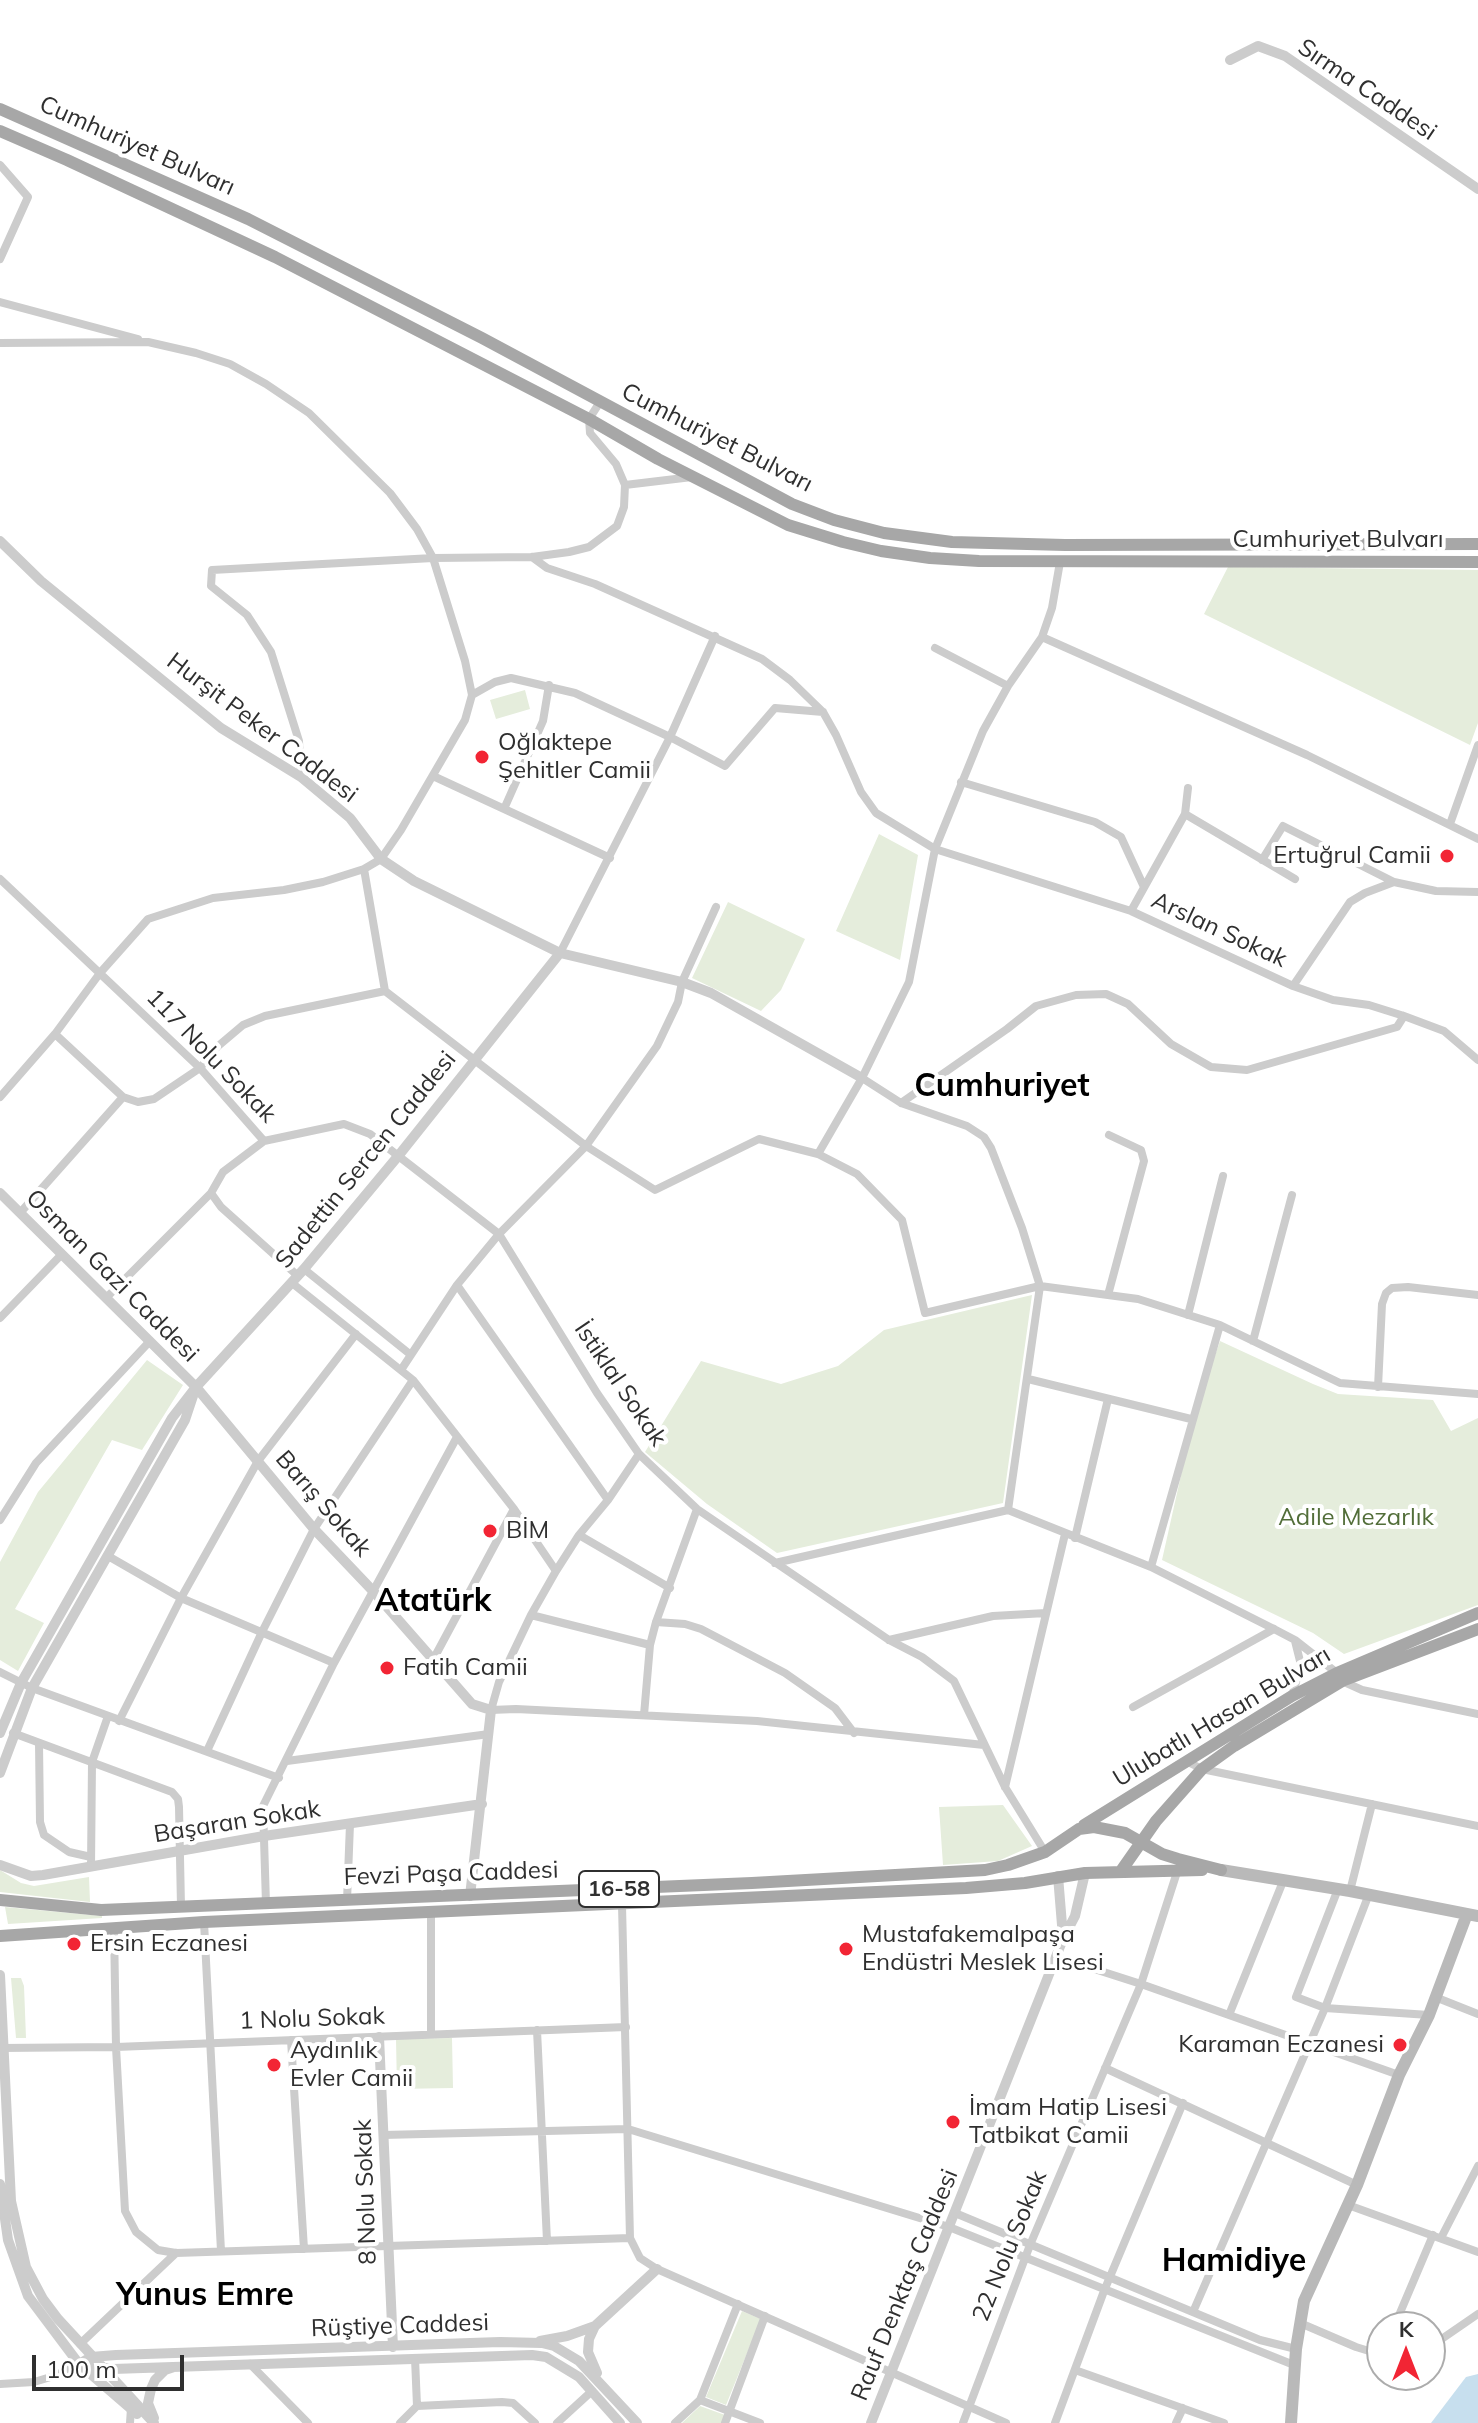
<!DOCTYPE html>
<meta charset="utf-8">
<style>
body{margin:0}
#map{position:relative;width:1478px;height:2423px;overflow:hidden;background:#fff;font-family:Mulish,sans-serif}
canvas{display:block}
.north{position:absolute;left:1366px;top:2311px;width:80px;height:80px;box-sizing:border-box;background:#fff;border:2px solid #acacac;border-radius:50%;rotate:0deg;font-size:22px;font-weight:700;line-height:32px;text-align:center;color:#2f2f2f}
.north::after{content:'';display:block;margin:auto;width:28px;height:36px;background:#f22534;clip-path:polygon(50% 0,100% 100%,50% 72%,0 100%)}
.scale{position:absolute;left:32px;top:2355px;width:152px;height:36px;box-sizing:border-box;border:4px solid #2f2f2f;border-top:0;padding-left:10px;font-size:24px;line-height:28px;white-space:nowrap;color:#2f2f2f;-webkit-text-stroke:6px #fff;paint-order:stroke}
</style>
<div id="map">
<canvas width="1478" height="2423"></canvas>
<div class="north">K</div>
<div class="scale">100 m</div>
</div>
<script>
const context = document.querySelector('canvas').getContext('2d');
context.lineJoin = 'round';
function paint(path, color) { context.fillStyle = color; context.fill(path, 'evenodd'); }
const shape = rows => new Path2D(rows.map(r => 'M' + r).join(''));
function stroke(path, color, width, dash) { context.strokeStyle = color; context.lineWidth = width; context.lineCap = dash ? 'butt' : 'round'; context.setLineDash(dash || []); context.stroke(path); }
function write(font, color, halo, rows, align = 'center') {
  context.font = font + ' Mulish,sans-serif'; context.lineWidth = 8; context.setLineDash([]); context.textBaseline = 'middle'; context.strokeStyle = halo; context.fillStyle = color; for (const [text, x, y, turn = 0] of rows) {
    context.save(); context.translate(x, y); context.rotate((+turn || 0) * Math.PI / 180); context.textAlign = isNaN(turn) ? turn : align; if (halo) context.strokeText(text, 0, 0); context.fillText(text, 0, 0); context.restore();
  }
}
const green = shape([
 [1228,567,1478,570,1478,723,1470,745,1204,614],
 [525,690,530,709,496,719,490,700],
 [879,834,918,855,900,960,836,931],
 [728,902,805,939,781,990,761,1011,692,978],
 [1032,1295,1003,1503,777,1553,707,1504,645,1452,701,1361,781,1384,838,1366,884,1330],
 [1220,1341,1313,1384,1338,1394,1433,1400,1451,1431,1478,1418,1478,1605,1344,1654,1313,1633,1162,1560,1195,1413],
 [147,1360,183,1385,142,1450,112,1440,15,1609,44,1623,18,1671,0,1660,0,1562,38,1492],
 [1003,1805,1032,1846,998,1861,943,1865,939,1807],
 [0,1870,21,1883,34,1886,89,1877,90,1902,0,1892],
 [5,1907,102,1916,102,1918,8,1924],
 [11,1978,21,1978,24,1986,26,2038,16,2038],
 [452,2038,453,2088,397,2089,396,2039],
 [742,2311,761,2319,726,2405,706,2397],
 [700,2406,725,2415,722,2423,682,2423]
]);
const water = shape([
 [1478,2374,1478,2423,1431,2423,1466,2377]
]);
const minor = shape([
 [0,165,28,197,0,259],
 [0,302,138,339],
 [0,343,148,342,196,353,230,364,266,384,309,413,390,493,417,529,433,558,465,661,472,695,465,720,401,830,381,859,364,869,323,882,284,890,213,898,148,919,100,973,55,1034,0,1097],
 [625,485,692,477],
 [532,557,547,568,595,584,762,659,790,680,823,712,836,735,861,792,876,813,935,849,1131,911,1293,986,1333,1000,1369,1005,1404,1016,1444,1031,1478,1060],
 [1042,637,1307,755,1478,839],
 [935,648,1008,686],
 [472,695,495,682,511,678,575,693,670,737,725,766,775,708,823,712],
 [433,776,610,858],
 [301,777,299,741,271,652,247,615,211,586,212,570,433,558,532,557,569,552,589,547,617,526,624,507,625,485,616,464,590,433,589,419,600,402],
 [961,782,1095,822,1121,837,1144,887],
 [504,809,543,721,549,685],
 [1185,814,1295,879],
 [1450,824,1478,745],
 [1262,860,1283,826,1394,882],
 [364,869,385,991,586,1146,655,1190,759,1139,818,1154,857,1174,902,1220,925,1313,1040,1286,1138,1299,1220,1325,1340,1383,1478,1394],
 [0,879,200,1068,264,1141,344,1124,370,1134,499,1234,457,1285,401,1370],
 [716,907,682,982,678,1002,657,1046,586,1146,499,1234,597,1393,639,1454,697,1509,889,1640,922,1657,954,1681,1005,1787,1045,1852],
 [1131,911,1185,814,1188,788],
 [560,953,670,737,715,636],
 [1293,986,1350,902,1365,893,1394,882,1436,891,1478,892],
 [55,1034,123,1097],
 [862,1078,901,1103,967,1126,984,1137,991,1148,1022,1228,1040,1286,1008,1510],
 [901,1103,1007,1029,1036,1006,1076,995,1106,994,1128,1004,1171,1044,1211,1067,1247,1070,1397,1027,1404,1016],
 [818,1154,862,1078,909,982,935,849,983,731,1008,686,1042,637,1052,608,1060,562],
 [211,1193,221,1207,298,1276],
 [20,1213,123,1097,138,1102,154,1099,200,1068,217,1047,243,1025,265,1016,385,991],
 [304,1269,411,1355],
 [292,1283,413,1380,514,1509,556,1571],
 [457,1285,608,1500],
 [1108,1295,1144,1161,1141,1150,1109,1135],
 [106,1298,211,1193,223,1172,264,1141],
 [1188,1315,1223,1176],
 [0,1318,62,1254],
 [1253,1341,1292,1195],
 [1028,1379,1191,1419],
 [1378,1387,1382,1304,1386,1293,1392,1288,1408,1287,1478,1295],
 [639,1454,608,1500,579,1535,556,1571,531,1615,499,1682,491,1710,516,1709,757,1721,984,1745],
 [0,1520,36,1463,150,1341],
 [579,1535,670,1588],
 [1075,1538,1108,1399],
 [108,1556,181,1598,334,1663],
 [775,1563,1008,1510,1151,1567,1274,1629,1295,1640,1337,1673,1342,1681,1362,1690,1478,1714],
 [1151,1567,1220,1325],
 [531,1615,650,1645],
 [656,1622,685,1624,701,1629,785,1673,835,1708,854,1733],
 [889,1640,993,1616,1046,1613],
 [433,1660,514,1509],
 [0,1672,32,1688,279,1778],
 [1292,1696,1301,1665,1295,1641],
 [1133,1707,1274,1629],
 [644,1715,650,1645,656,1622,697,1509],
 [119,1721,181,1598,258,1461,356,1334],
 [13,1733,172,1792,178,1799,179,1807,181,1907],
 [39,1743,40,1822,44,1835,69,1852,91,1857],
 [207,1751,262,1632,314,1529,413,1380],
 [287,1761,489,1734],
 [1188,1762,1202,1769,1478,1826],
 [1005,1787,1065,1534],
 [91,1867,92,1762,108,1716],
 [1338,1889,1296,1997,1325,2008,1429,2015],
 [1350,1891,1372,1804],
 [347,1901,350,1824],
 [266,1904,263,1806,334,1663,457,1437],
 [622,1905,630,2238,640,2258,657,2269,1006,2423],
 [204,1922,221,2251],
 [114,1927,116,2047,125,2211,136,2232,158,2250,176,2253,630,2238],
 [1057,1957,1141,1984,1399,2075],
 [1435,1997,1478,2014],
 [1229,2015,1284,1879],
 [537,2030,547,2241],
 [431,2034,431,1914],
 [291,2040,304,2249],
 [0,2048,116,2047,626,2027],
 [1105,2068,1357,2185],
 [383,2135,628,2129,949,2227,1294,2365],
 [1348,2205,1478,2252],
 [955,2213,1260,2340,1296,2349],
 [1441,2238,1478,2166],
 [1193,2312,1325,2008,1369,1894],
 [1300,2323,1356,2347,1382,2355],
 [1394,2327,1433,2235],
 [80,2344,176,2253],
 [1430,2347,1478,2314],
 [250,2364,308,2423],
 [1075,2370,1224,2423],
 [0,2384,34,2382,54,2376,79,2364],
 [700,2400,760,2423],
 [417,2406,502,2402,513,2403,535,2423],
 [130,2423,131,2408],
 [400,2423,417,2406,415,2358],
 [557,2423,592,2391],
 [675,2423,700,2400,738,2304],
 [725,2423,765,2316],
 [963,2423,1030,2245,1141,1984,1178,1869],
 [1055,2423,1104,2291,1183,2103],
 [1176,2423,1183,2408]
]);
const tertiary = shape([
 [1230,60,1258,46,1285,56,1478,189],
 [0,541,41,581,221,728,301,777,350,818,381,859,414,881,560,953,682,982,711,993,862,1078],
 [0,1193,196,1387,314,1529,373,1591,472,1704,491,1710,470,1896],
 [0,1733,21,1683,172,1418,196,1387,304,1269,399,1155,560,953],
 [0,1773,32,1688,185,1420,193,1396],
 [0,1865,31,1876,43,1875,264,1836,482,1804],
 [1058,1876,1063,1937],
 [0,1975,11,2201,26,2267,43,2299,58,2319,154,2423],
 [379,2037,393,2347],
 [0,2184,8,2240,28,2296,79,2364,137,2414],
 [595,2326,589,2339,588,2352,597,2373],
 [540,2341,567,2336,595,2326,657,2269],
 [79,2364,91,2357,116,2355,500,2342,542,2343,554,2346,579,2361,637,2423],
 [79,2364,113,2369,532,2355,546,2357,579,2377,620,2423],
 [154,2418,148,2403,151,2389,155,2380,165,2370,174,2367],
 [871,2423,1063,1939,1075,1916,1085,1873]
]);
const secondary = shape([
 [1221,1870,1350,1891,1478,1916],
 [1291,2423,1296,2349,1304,2301,1357,2185,1399,2075,1429,2015,1467,1914]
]);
const primary = shape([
 [0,109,248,219,482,338,792,504,834,520,884,533,952,542,1065,545,1478,544],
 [0,131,67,160,275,257,589,419,658,459,788,525,843,542,881,551,930,558,979,561,1478,562],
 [1084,1825,1292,1696,1337,1673,1478,1613],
 [1121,1871,1156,1821,1202,1769,1234,1746,1342,1681,1478,1629],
 [0,1900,101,1910,752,1883,985,1870,1008,1865,1045,1852,1079,1829,1094,1827,1125,1833,1162,1854,1178,1859,1221,1870],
 [0,1936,204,1922,966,1888,1025,1883,1085,1873,1202,1870]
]);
const markers = [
 [482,757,8,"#f22534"],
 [1447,856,8,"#f22534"],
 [490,1531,8,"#f22534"],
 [387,1668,8,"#f22534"],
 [74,1944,8,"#f22534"],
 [846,1949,8,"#f22534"],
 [1400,2045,8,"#f22534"],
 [274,2065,8,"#f22534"],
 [953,2122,8,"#f22534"]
];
const shields = [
 [619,1889,80]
];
const shieldNames = [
 ["16-58",619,1889]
];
const streetNames = [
 ["Sırma Caddesi",1367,90,34],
 ["Cumhuriyet Bulvarı",137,146,24],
 ["Cumhuriyet Bulvarı",717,438,27],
 ["Cumhuriyet Bulvarı",1338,540],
 ["Hurşit Peker Caddesi",262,728,37],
 ["Arslan Sokak",1219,930,25],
 ["117 Nolu Sokak",211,1056,46],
 ["Sadettin Sercen Caddesi",366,1160,-51],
 ["Osman Gazi Caddesi",112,1276,45],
 ["İstiklal Sokak",620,1384,56],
 ["Barış Sokak",323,1504,49],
 ["Ulubatlı Hasan Bulvarı",1222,1717,-31],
 ["Başaran Sokak",237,1822,-9],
 ["Fevzi Paşa Caddesi",451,1874,-2],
 ["1 Nolu Sokak",312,2019,-2],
 ["8 Nolu Sokak",366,2192,-92],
 ["22 Nolu Sokak",1010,2246,-68],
 ["Rauf Denktaş Caddesi",905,2285,-68],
 ["Rüştiye Caddesi",400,2326,-2]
];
const poiNames = [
 ["Oğlaktepe",498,743],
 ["Şehitler Camii",498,771],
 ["Ertuğrul Camii",1431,856,"right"],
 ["BİM",506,1531],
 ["Fatih Camii",403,1668],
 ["Mustafakemalpaşa",862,1935],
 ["Endüstri Meslek Lisesi",862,1963],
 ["Ersin Eczanesi",90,1944],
 ["Karaman Eczanesi",1384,2045,"right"],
 ["Aydınlık",290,2051],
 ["Evler Camii",290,2079],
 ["İmam Hatip Lisesi",969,2108],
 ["Tatbikat Camii",969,2136]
];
const parkNames = [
 ["Adile Mezarlık",1356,1518]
];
const districtNames = [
 ["Cumhuriyet",1002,1086],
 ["Atatürk",433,1601],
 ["Hamidiye",1234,2261],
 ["Yunus Emre",205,2295]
];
paint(green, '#e5eddc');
paint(water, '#c7dfee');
stroke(minor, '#ccc', 8);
stroke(tertiary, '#ccc', 10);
stroke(secondary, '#b9b9b9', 12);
stroke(primary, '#a7a7a7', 12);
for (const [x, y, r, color] of markers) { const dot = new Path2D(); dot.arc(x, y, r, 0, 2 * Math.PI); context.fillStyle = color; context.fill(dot); stroke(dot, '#fff', 3); }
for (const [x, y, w] of shields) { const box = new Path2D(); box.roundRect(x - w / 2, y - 18, w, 36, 6); context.fillStyle = '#fff'; context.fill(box); stroke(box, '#2f2f2f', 2); }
write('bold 22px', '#2f2f2f', null, shieldNames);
write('24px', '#2f2f2f', '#fff', streetNames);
write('24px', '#2f2f2f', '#fff', poiNames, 'left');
write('24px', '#526e39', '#fff', parkNames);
write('bold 32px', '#000', '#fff', districtNames);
</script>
